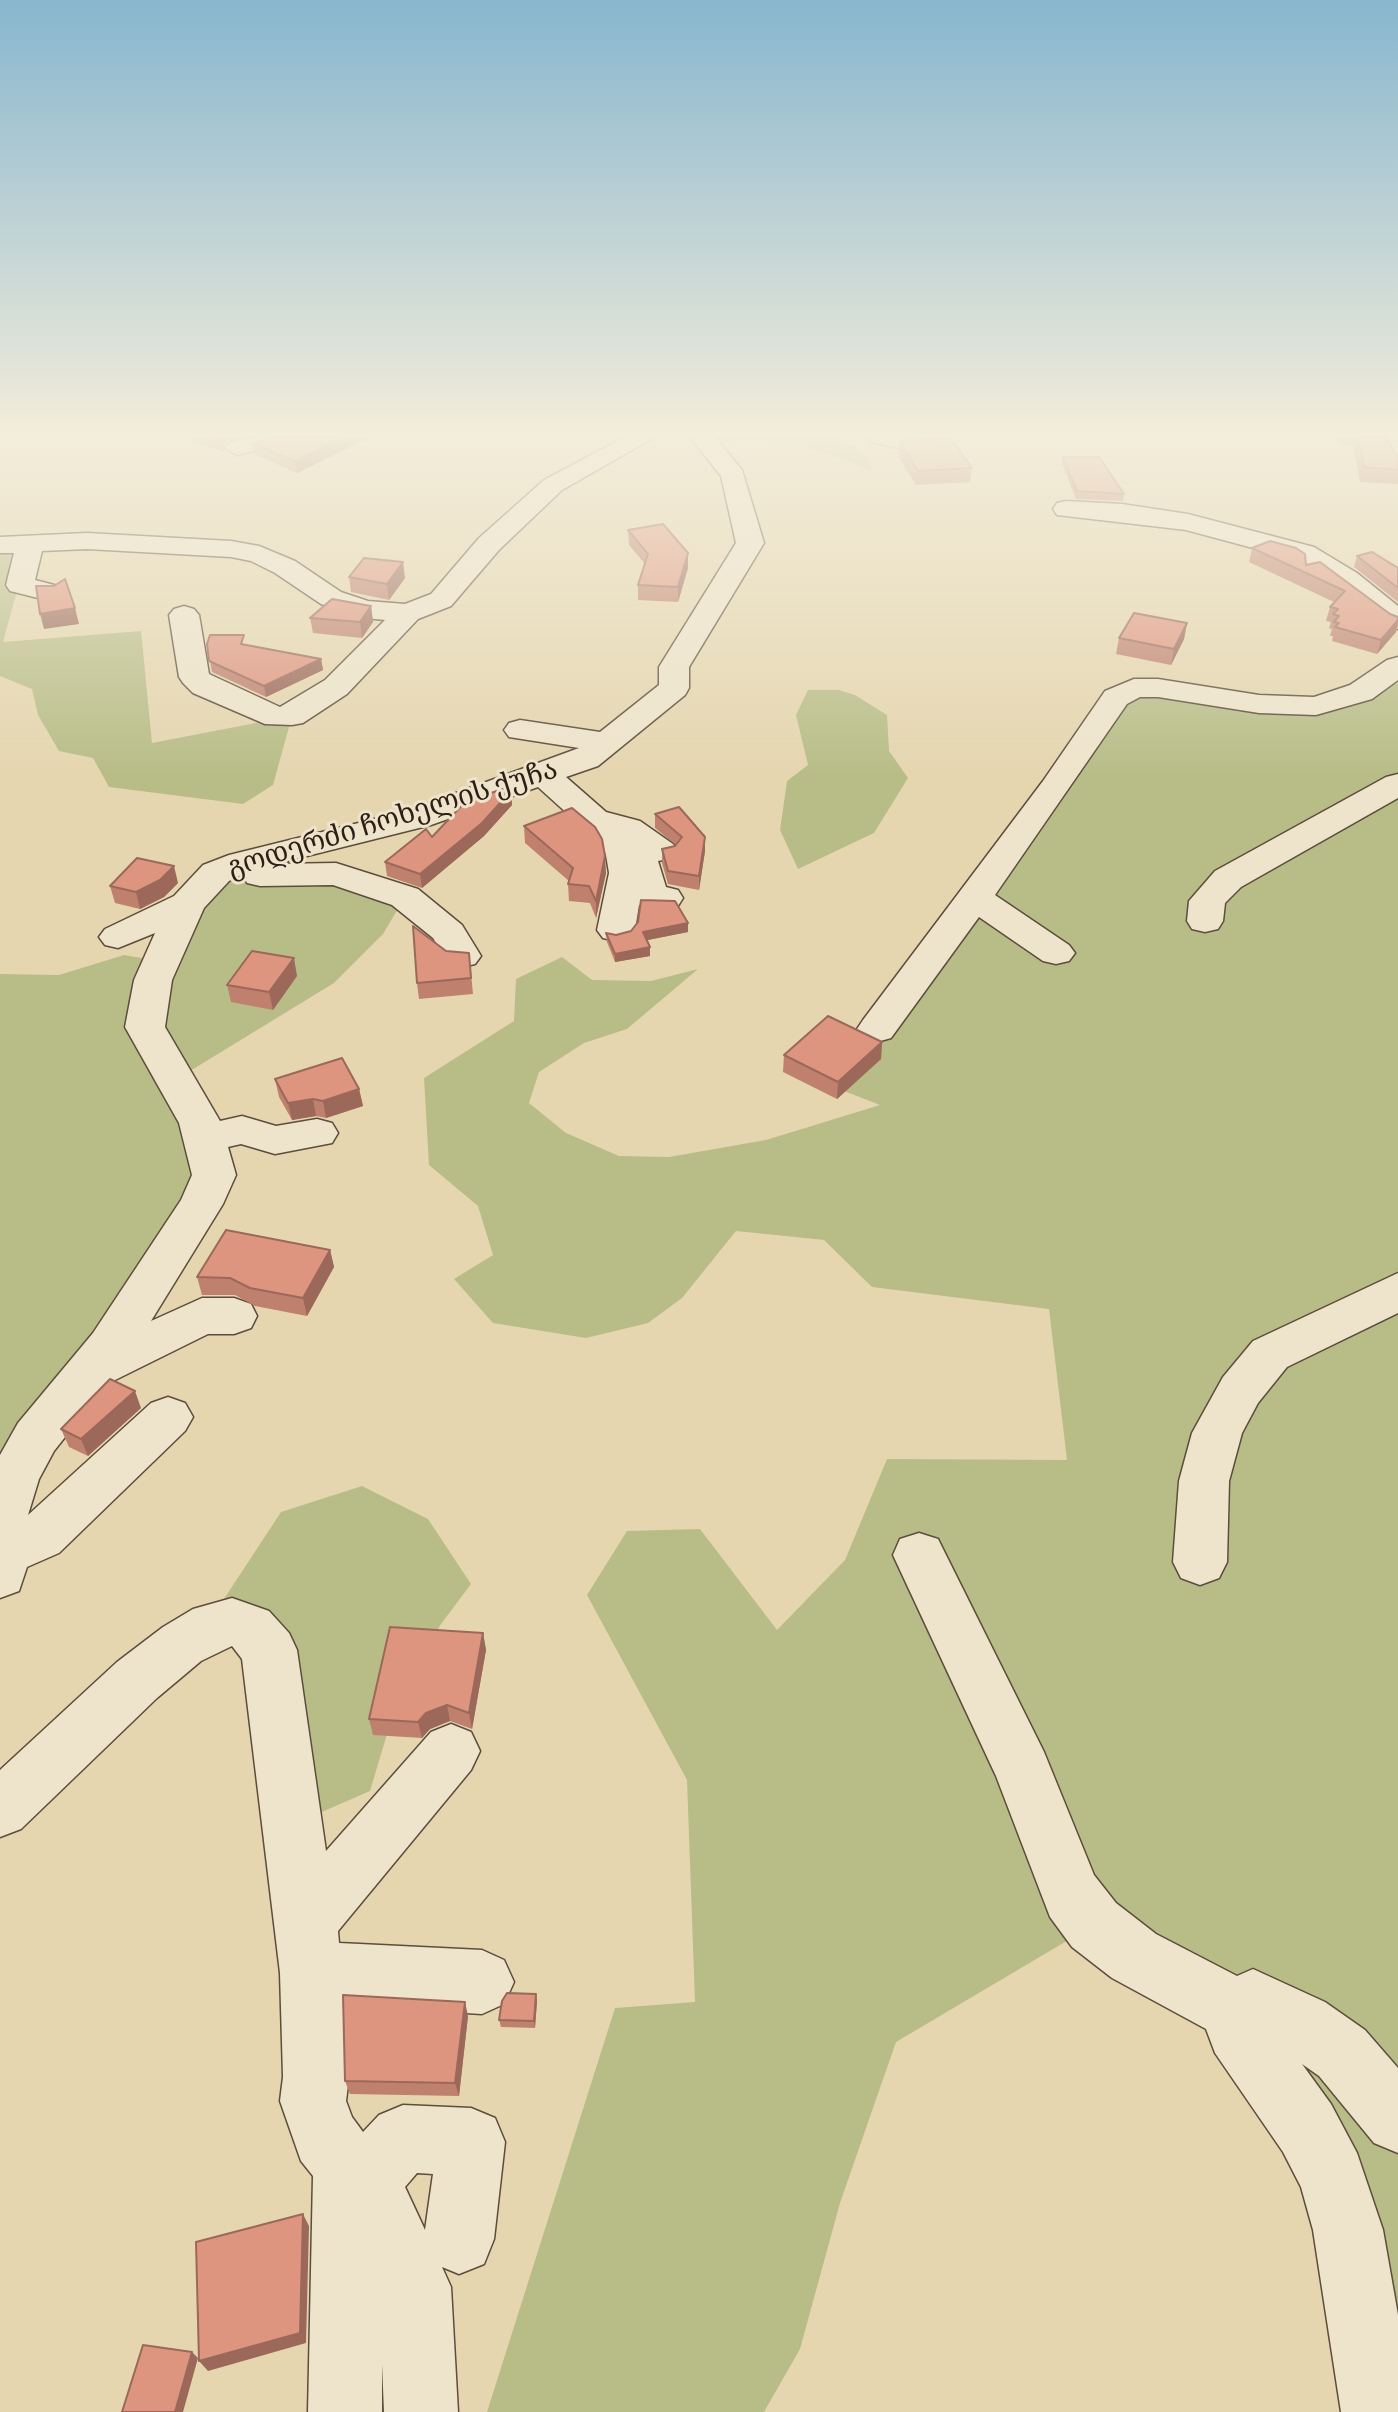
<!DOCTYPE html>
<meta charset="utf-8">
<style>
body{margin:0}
canvas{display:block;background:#e5d6b0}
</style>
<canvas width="1398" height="2412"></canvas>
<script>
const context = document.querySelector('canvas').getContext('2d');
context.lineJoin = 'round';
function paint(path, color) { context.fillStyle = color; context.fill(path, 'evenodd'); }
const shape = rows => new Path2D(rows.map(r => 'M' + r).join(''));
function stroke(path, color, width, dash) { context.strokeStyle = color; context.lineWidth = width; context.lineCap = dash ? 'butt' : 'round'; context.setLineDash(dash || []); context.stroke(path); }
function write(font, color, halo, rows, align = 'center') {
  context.font = font + ' Alegreya,"Noto Serif Georgian",serif'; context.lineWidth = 6; context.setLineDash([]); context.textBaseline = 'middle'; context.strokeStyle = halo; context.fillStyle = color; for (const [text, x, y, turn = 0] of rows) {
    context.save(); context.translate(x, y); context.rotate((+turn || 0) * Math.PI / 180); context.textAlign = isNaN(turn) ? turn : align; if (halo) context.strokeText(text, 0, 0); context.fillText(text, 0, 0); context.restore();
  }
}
const green = shape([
 [702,437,838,437,867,456,872,471,820,451,782,443,705,442],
 [30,544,3,642,141,631,152,743,292,716,273,785,243,804,109,787,93,758,59,751,38,715,32,689,0,676,0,545],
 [1398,683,1398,2412,1239,2011,1087,1929,896,2042,840,2203,800,2349,764,2412,487,2412,615,2008,695,2002,687,1780,587,1595,627,1531,700,1529,777,1630,845,1560,887,1459,1067,1460,1049,1309,872,1287,824,1240,736,1231,682,1298,648,1323,586,1338,493,1323,454,1279,493,1255,478,1206,429,1165,424,1078,514,1021,516,979,562,957,592,980,651,981,698,969,627,1029,584,1043,539,1072,529,1103,566,1133,619,1156,669,1157,766,1140,880,1105,785,1068,877,1029,1134,688,1259,704,1361,692],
 [808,690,839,690,855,695,887,715,889,751,908,778,874,833,798,869,780,830,787,781,808,765,796,715],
 [264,874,336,874,405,897,383,934,334,983,172,1082,203,1178,0,1536,0,974,59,975,124,955,159,961,206,882],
 [362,1486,428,1519,471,1584,441,1624,399,1694,370,1791,292,1825,275,1684,220,1605,281,1512]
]);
const minor = shape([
 [252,437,291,437,288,442,237,455,225,448,228,443,252,437],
 [625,437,655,437,562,490,499,550,451,606,418,619,347,694,303,723,292,725,265,724,193,693,183,683,179,677,169,615,174,609,184,606,194,609,199,615,209,674,280,707,325,680,385,620,365,618,321,604,275,573,251,561,231,557,87,549,42,551,35,580,58,586,62,592,58,598,38,598,10,591,6,585,14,553,0,553,0,537,87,533,231,541,259,546,295,561,341,592,368,601,405,604,431,594,479,538,544,480,625,437],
 [690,437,715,437,742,470,764,543,689,667,689,688,685,695,598,766,566,777,606,812,640,821,673,844,679,851,673,858,658,861,666,887,678,890,683,898,678,906,665,909,639,905,635,930,629,938,616,941,603,938,597,930,609,873,606,855,602,845,538,787,431,825,275,864,336,863,418,889,462,925,481,956,475,964,462,967,449,964,433,938,392,905,333,885,260,886,247,883,243,874,229,881,204,908,172,980,165,1027,220,1121,242,1116,276,1126,317,1119,332,1123,338,1133,332,1143,275,1154,241,1144,228,1147,236,1175,223,1204,151,1321,202,1298,234,1298,251,1304,257,1316,251,1328,234,1334,208,1334,107,1384,54,1451,39,1479,28,1515,151,1403,168,1397,185,1403,193,1417,185,1431,59,1553,27,1567,19,1591,0,1598,0,1455,18,1423,93,1333,181,1200,192,1175,179,1123,125,1027,134,980,155,933,118,948,105,945,99,937,105,929,174,896,203,865,229,855,407,811,579,748,509,737,504,730,509,723,520,720,600,732,659,685,659,667,736,543,721,476,690,437],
 [868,437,914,437,928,440,931,445,919,452,871,442,868,437],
 [1066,501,1122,504,1188,514,1314,547,1357,573,1398,606,1398,629,1388,626,1337,585,1294,559,1186,530,1057,515,1053,509,1057,503,1066,501],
 [1398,657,1398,680,1372,699,1316,715,1259,713,1158,697,1140,697,1127,704,995,895,1069,945,1075,953,1069,961,1056,964,1043,961,979,917,891,1038,877,1042,863,1038,857,1029,863,1020,1043,781,1105,691,1134,679,1158,679,1259,695,1314,697,1350,685,1387,660,1398,657],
 [1398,774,1398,798,1241,887,1225,903,1223,921,1218,929,1205,932,1192,929,1187,921,1189,901,1215,871,1386,777,1398,774],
 [1398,1273,1398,1313,1287,1367,1258,1403,1242,1433,1229,1481,1227,1562,1219,1578,1200,1585,1181,1578,1173,1562,1179,1481,1192,1433,1223,1377,1253,1341,1398,1273],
 [919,1533,938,1539,1044,1752,1094,1875,1116,1903,1156,1934,1237,1976,1253,1969,1325,2002,1365,2030,1398,2068,1398,2153,1374,2143,1319,2076,1302,2064,1331,2104,1357,2153,1383,2230,1398,2315,1398,2412,1341,2412,1313,2230,1301,2187,1283,2152,1215,2053,1206,2029,1112,1978,1072,1947,1050,1917,996,1776,893,1555,900,1539,919,1533],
 [232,1598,269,1611,289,1633,297,1650,326,1851,431,1732,451,1724,471,1732,480,1751,471,1770,338,1931,339,1943,482,1950,504,1960,514,1982,504,2004,482,2014,345,2006,349,2077,346,2101,352,2117,363,2132,379,2115,403,2105,471,2108,495,2118,505,2142,494,2239,484,2264,459,2274,442,2267,451,2287,458,2412,384,2412,382,2364,382,2412,308,2412,313,2176,301,2161,280,2101,283,2077,280,1973,242,1659,232,1646,201,1661,157,1698,21,1829,0,1837,0,1770,117,1662,163,1627,193,1609,232,1598],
 [417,2173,433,2174,425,2230,405,2187,417,2173]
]);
const wall = shape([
 [187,437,242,437,227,440,223,445,225,452,196,443],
 [275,437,370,437,297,473,254,454,252,443],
 [1338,437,1387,437,1398,470,1398,484,1360,482,1353,445,1341,445],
 [899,441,972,468,970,482,916,485,898,456],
 [1063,457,1124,494,1123,501,1076,499,1062,464],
 [628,530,688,568,678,602,638,600,638,585,645,564,629,545],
 [1252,548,1306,565,1390,614,1398,617,1398,626,1396,632,1377,654,1332,641,1333,636,1330,636,1332,629,1329,628,1331,622,1326,621,1330,607,1334,602,1249,562],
 [1357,556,1398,568,1398,602,1354,567],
 [349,577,405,578,389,600,351,592],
 [371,606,373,622,362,638,313,633,310,618],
 [1187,623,1184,639,1171,665,1116,654,1119,638],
 [207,644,246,645,321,659,323,670,266,697,212,672],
 [511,791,512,805,484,836,422,888,387,876,385,862,432,837],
 [655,814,705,837,705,851,699,890,668,884,662,863,662,849,676,845,655,828],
 [524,826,606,873,596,918,590,903,569,901,568,884,569,881,525,843],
 [178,883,164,897,140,909,115,903,110,886],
 [688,932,647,940,650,956,615,962,607,942,606,933,616,935],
 [446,951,469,953,473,994,419,999,417,983],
 [297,976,273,1010,231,1002,227,985],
 [882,1042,881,1059,837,1099,783,1072,784,1055],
 [275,1079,359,1089,363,1106,326,1118,316,1116,292,1120,279,1097],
 [330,1250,334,1267,307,1316,255,1306,235,1295,202,1295,197,1277],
 [141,1408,88,1456,69,1447,61,1429],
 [483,1633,486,1650,472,1729,450,1721,430,1729,422,1738,373,1735,369,1719],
 [536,1994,537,2001,535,2028,501,2027,499,2020],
 [468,2016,459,2096,350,2094,345,2081]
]);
const shadedWall = shape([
 [221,437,242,437,227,440,223,445],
 [345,437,370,437,297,473,295,461],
 [688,553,688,568,678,602,678,587],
 [403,562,405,578,389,600,387,584],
 [371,606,373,622,362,638,360,622],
 [75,608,79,624,44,629,40,614],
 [1398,620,1396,632,1377,654,1381,640],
 [1187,623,1184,639,1171,665,1174,649],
 [321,659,323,670,266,697,264,686],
 [511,791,512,805,484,836,422,888,420,874],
 [705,837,705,851,699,890,699,876],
 [605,856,606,873,596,918,596,901],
 [174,866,178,883,164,897,140,909,136,892],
 [688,923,688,932,643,941,643,932],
 [650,947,650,956,615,962,615,954],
 [294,958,297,976,273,1010,269,992],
 [882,1042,881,1059,837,1099,838,1082],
 [359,1089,363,1106,326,1118,323,1101],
 [313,1099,316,1116,292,1120,288,1103],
 [330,1250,334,1267,307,1316,303,1298],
 [135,1391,141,1408,88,1456,81,1439],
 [483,1633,486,1650,472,1729,469,1713],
 [447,1705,450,1721,430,1729,422,1738,418,1722,426,1713],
 [536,1994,537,2001,535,2028,534,2021],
 [465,2002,468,2016,459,2096,455,2083],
 [303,2214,309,2226,306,2343,208,2371,199,2361],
 [192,2352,198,2358,183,2412,175,2412]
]);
const building = shape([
 [209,437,221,437,223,441,209,437],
 [275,437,345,437,295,461,252,443,275,437],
 [1358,437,1387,437,1398,459,1398,470,1364,467,1358,437],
 [951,438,972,468,918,471,899,441,951,438],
 [1063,457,1099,457,1124,494,1077,491,1063,457],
 [663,524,688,553,678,587,638,585,648,554,628,530,663,524],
 [1270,541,1296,548,1305,554,1306,565,1320,562,1390,614,1398,617,1398,620,1381,640,1335,627,1339,623,1334,622,1339,616,1333,614,1338,609,1330,607,1345,591,1252,548,1270,541],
 [1372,552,1398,568,1398,588,1357,556,1372,552],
 [364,558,403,562,387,584,349,577,364,558],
 [65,579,75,608,40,614,36,586,54,586,65,579],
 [332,599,371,606,360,622,310,618,332,599],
 [1134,613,1187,623,1174,649,1119,638,1134,613],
 [210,635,244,635,241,644,321,659,264,686,209,661,207,644,210,635],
 [502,789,511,791,482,823,420,874,385,862,426,829,432,837,464,803,502,789],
 [679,807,705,837,699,876,668,871,662,849,675,846,682,837,655,814,679,807],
 [572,808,595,827,602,839,605,856,596,901,589,886,568,884,573,868,524,826,572,808],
 [137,858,174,866,160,880,136,892,110,886,137,858],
 [641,900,675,901,688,923,643,932,650,947,615,954,606,933,616,935,631,931,638,922,641,900],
 [413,926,446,951,469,953,471,978,417,983,413,926],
 [252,951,294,958,269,992,227,985,252,951],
 [828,1016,882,1042,838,1082,784,1055,828,1016],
 [342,1058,359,1089,323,1101,313,1099,288,1103,275,1079,342,1058],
 [226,1230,330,1250,303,1298,250,1288,230,1278,197,1277,226,1230],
 [110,1379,135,1391,81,1439,61,1429,110,1379],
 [390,1627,483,1633,469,1713,447,1705,426,1713,418,1722,369,1719,390,1627],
 [507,1993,536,1994,534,2021,499,2020,502,2001,507,1993],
 [343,1995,465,2002,455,2083,345,2081,343,1995],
 [303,2214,300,2333,199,2361,196,2242,303,2214],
 [143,2345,192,2352,175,2412,122,2412,143,2345]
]);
const streetNames = [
 ["გოდერძი ჩოხელის ქუჩა",393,820,-17]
];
paint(green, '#b8bd88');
stroke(minor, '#5c4d3c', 3);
paint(minor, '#eee4cc');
paint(wall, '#bf806e');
paint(shadedWall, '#9b685a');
paint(building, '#de9580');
stroke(building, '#9b685a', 2);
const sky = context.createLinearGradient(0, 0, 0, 774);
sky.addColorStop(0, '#87b6ce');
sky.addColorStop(0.56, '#f3eddb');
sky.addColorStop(1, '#f3eddb00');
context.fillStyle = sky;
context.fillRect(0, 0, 1398, 774);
write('28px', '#2e1f15', '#eee4cc', streetNames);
</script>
